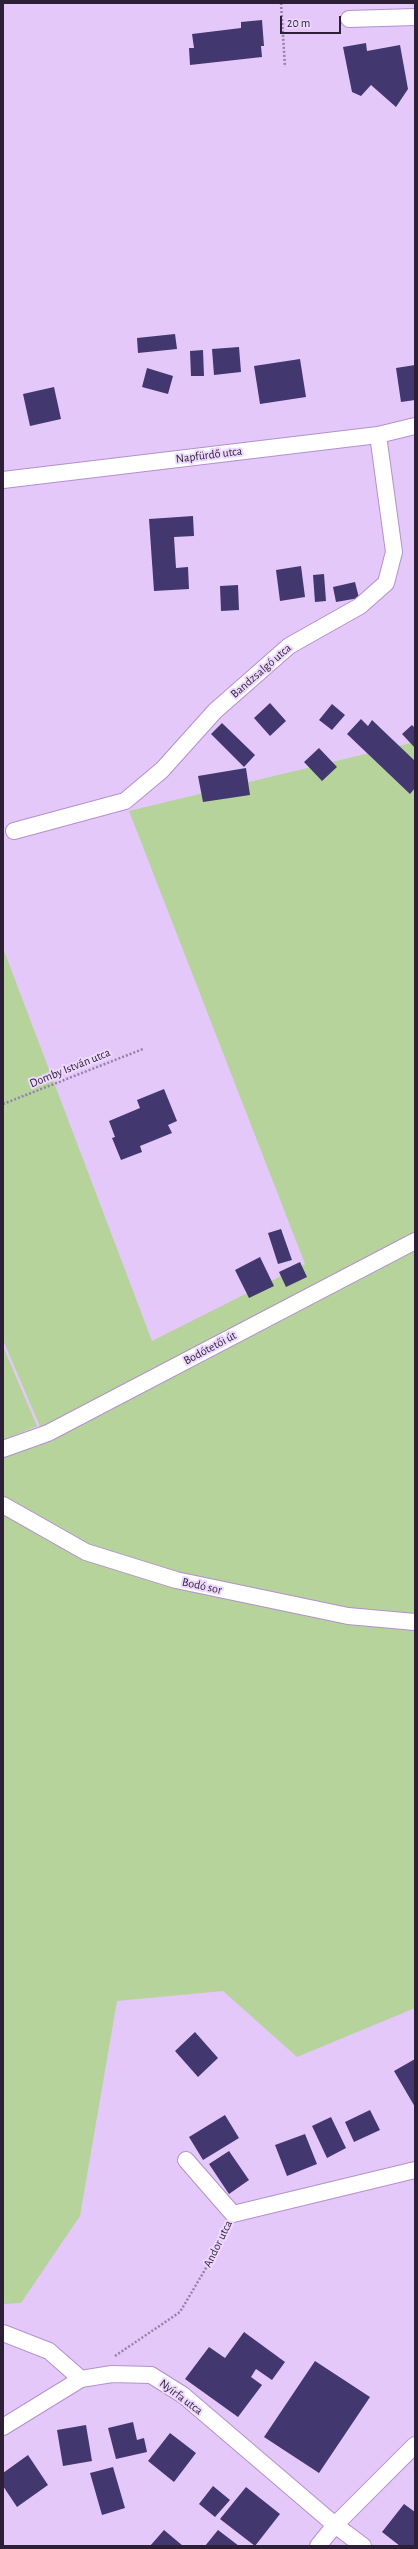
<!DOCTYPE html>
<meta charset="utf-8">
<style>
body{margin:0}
#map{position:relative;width:418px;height:2549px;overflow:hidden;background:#e5c8fa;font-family:"Alegreya Sans",sans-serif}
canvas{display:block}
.frame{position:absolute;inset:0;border:4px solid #2d1f36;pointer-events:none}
.scale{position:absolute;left:280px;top:16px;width:61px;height:18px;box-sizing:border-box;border:2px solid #2d1f36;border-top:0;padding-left:5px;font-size:12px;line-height:14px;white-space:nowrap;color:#2d1f36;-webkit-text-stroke:3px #eed9fe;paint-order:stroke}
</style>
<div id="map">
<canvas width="418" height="2549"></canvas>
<div class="frame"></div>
<div class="scale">20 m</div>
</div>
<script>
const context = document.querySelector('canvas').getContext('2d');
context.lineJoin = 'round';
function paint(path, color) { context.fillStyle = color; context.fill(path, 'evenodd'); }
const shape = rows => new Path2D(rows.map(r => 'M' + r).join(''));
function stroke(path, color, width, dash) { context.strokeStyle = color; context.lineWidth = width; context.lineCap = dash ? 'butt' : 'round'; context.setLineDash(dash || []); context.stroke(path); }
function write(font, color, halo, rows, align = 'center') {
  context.font = font + ' "Alegreya Sans",sans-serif'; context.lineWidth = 4; context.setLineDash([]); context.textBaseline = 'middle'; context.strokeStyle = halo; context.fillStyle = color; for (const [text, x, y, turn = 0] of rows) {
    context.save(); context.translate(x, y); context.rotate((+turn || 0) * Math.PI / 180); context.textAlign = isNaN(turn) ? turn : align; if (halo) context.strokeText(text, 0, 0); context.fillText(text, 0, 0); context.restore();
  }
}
const green = shape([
 [415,742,415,2008,297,2057,223,1991,117,2001,80,2216,21,2303,3,2304,3,1446,41,1429,3,1340,3,948,152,1341,305,1264,129,811],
 [3,1346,37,1426,3,1440]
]);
const building = shape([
 [262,20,264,46,261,46,262,57,190,65,189,48,194,48,192,34,241,28,241,22],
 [366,43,367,51,400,45,408,89,396,107,371,85,361,96,352,92,343,47],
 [175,334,177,349,138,353,137,338],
 [239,347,241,372,214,375,212,349],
 [203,350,204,376,191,376,190,351],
 [300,359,306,397,260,404,254,366],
 [415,365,415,400,401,402,396,368],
 [147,368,173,376,168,394,142,387],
 [54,387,61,419,30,426,23,394],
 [193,516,194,536,174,537,176,568,188,567,189,589,154,591,149,519],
 [301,566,305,597,280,601,276,570],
 [324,574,326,601,315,602,313,575],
 [355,582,359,598,336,602,333,587],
 [238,585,239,610,221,611,220,586],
 [270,703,286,721,270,736,254,718],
 [332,704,345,715,332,730,319,720],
 [361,719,368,726,372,720,415,761,415,788,410,794,347,734],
 [222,723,255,755,244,767,211,734],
 [412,725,415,728,415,748,402,734],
 [319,748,337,767,322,781,304,762],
 [246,768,250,795,203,802,198,776],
 [164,1089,177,1121,168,1125,172,1133,140,1146,142,1152,121,1160,112,1138,115,1137,109,1121,140,1108,137,1100],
 [281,1229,292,1260,278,1264,268,1233],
 [260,1257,274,1286,249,1298,235,1270],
 [300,1262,307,1277,286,1287,279,1272],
 [195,2032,218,2058,198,2077,175,2051],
 [415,2059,415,2107,394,2071],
 [370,2110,380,2130,354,2142,345,2122],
 [225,2115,239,2138,203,2160,189,2137],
 [331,2117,346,2148,327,2158,312,2126],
 [305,2134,317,2164,287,2176,275,2145],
 [229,2151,249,2180,229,2194,209,2164],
 [244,2332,285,2362,272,2380,256,2369,251,2377,262,2385,238,2417,185,2379,209,2347,225,2358],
 [315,2361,370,2397,319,2473,264,2437],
 [133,2422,137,2440,144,2438,147,2452,116,2459,108,2428],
 [86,2425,92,2461,63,2466,57,2430],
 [170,2433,196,2453,174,2482,148,2461],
 [28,2455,48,2485,17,2507,3,2486,3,2473],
 [113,2467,125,2508,102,2515,90,2473],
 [213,2486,230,2500,215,2517,199,2504],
 [246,2487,280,2514,255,2546,220,2519],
 [404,2504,415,2512,415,2546,400,2546,382,2532],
 [164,2530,183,2546,150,2546],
 [218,2530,239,2546,205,2546]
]);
const path = shape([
 [281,3,285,67],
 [3,1104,143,1049],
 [115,2356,180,2312,206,2268,225,2229]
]);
const minor = shape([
 [349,19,415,17],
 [3,480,378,435,415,426],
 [14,831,125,801,162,770,215,711,289,646,360,606,386,583,394,552,378,435],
 [3,1449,48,1433,415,1241],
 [3,1505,86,1552,176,1580,348,1616,415,1622],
 [186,2160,233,2214,415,2170],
 [3,2333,49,2351,81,2379],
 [3,2427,81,2379,112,2374,151,2375,183,2395,335,2525,363,2546],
 [318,2546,335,2525,415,2445]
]);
const streetNames = [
 ["Napfürdő utca",209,455,-7],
 ["Bandzsalgó utca",261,671,-41],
 ["Domby István utca",70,1068,-22],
 ["Bodótetői út",210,1348,-28],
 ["Bodó sor",202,1586,12],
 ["Andor utca",218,2244,-64],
 ["Nyírfa utca",181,2397,37]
];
paint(green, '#b6d39c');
paint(building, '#42376e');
stroke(minor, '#b391cb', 18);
stroke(path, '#9780a7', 2.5, [2, 2]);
stroke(minor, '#fff', 16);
write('12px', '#2d1f36', '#eed9fe', streetNames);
</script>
